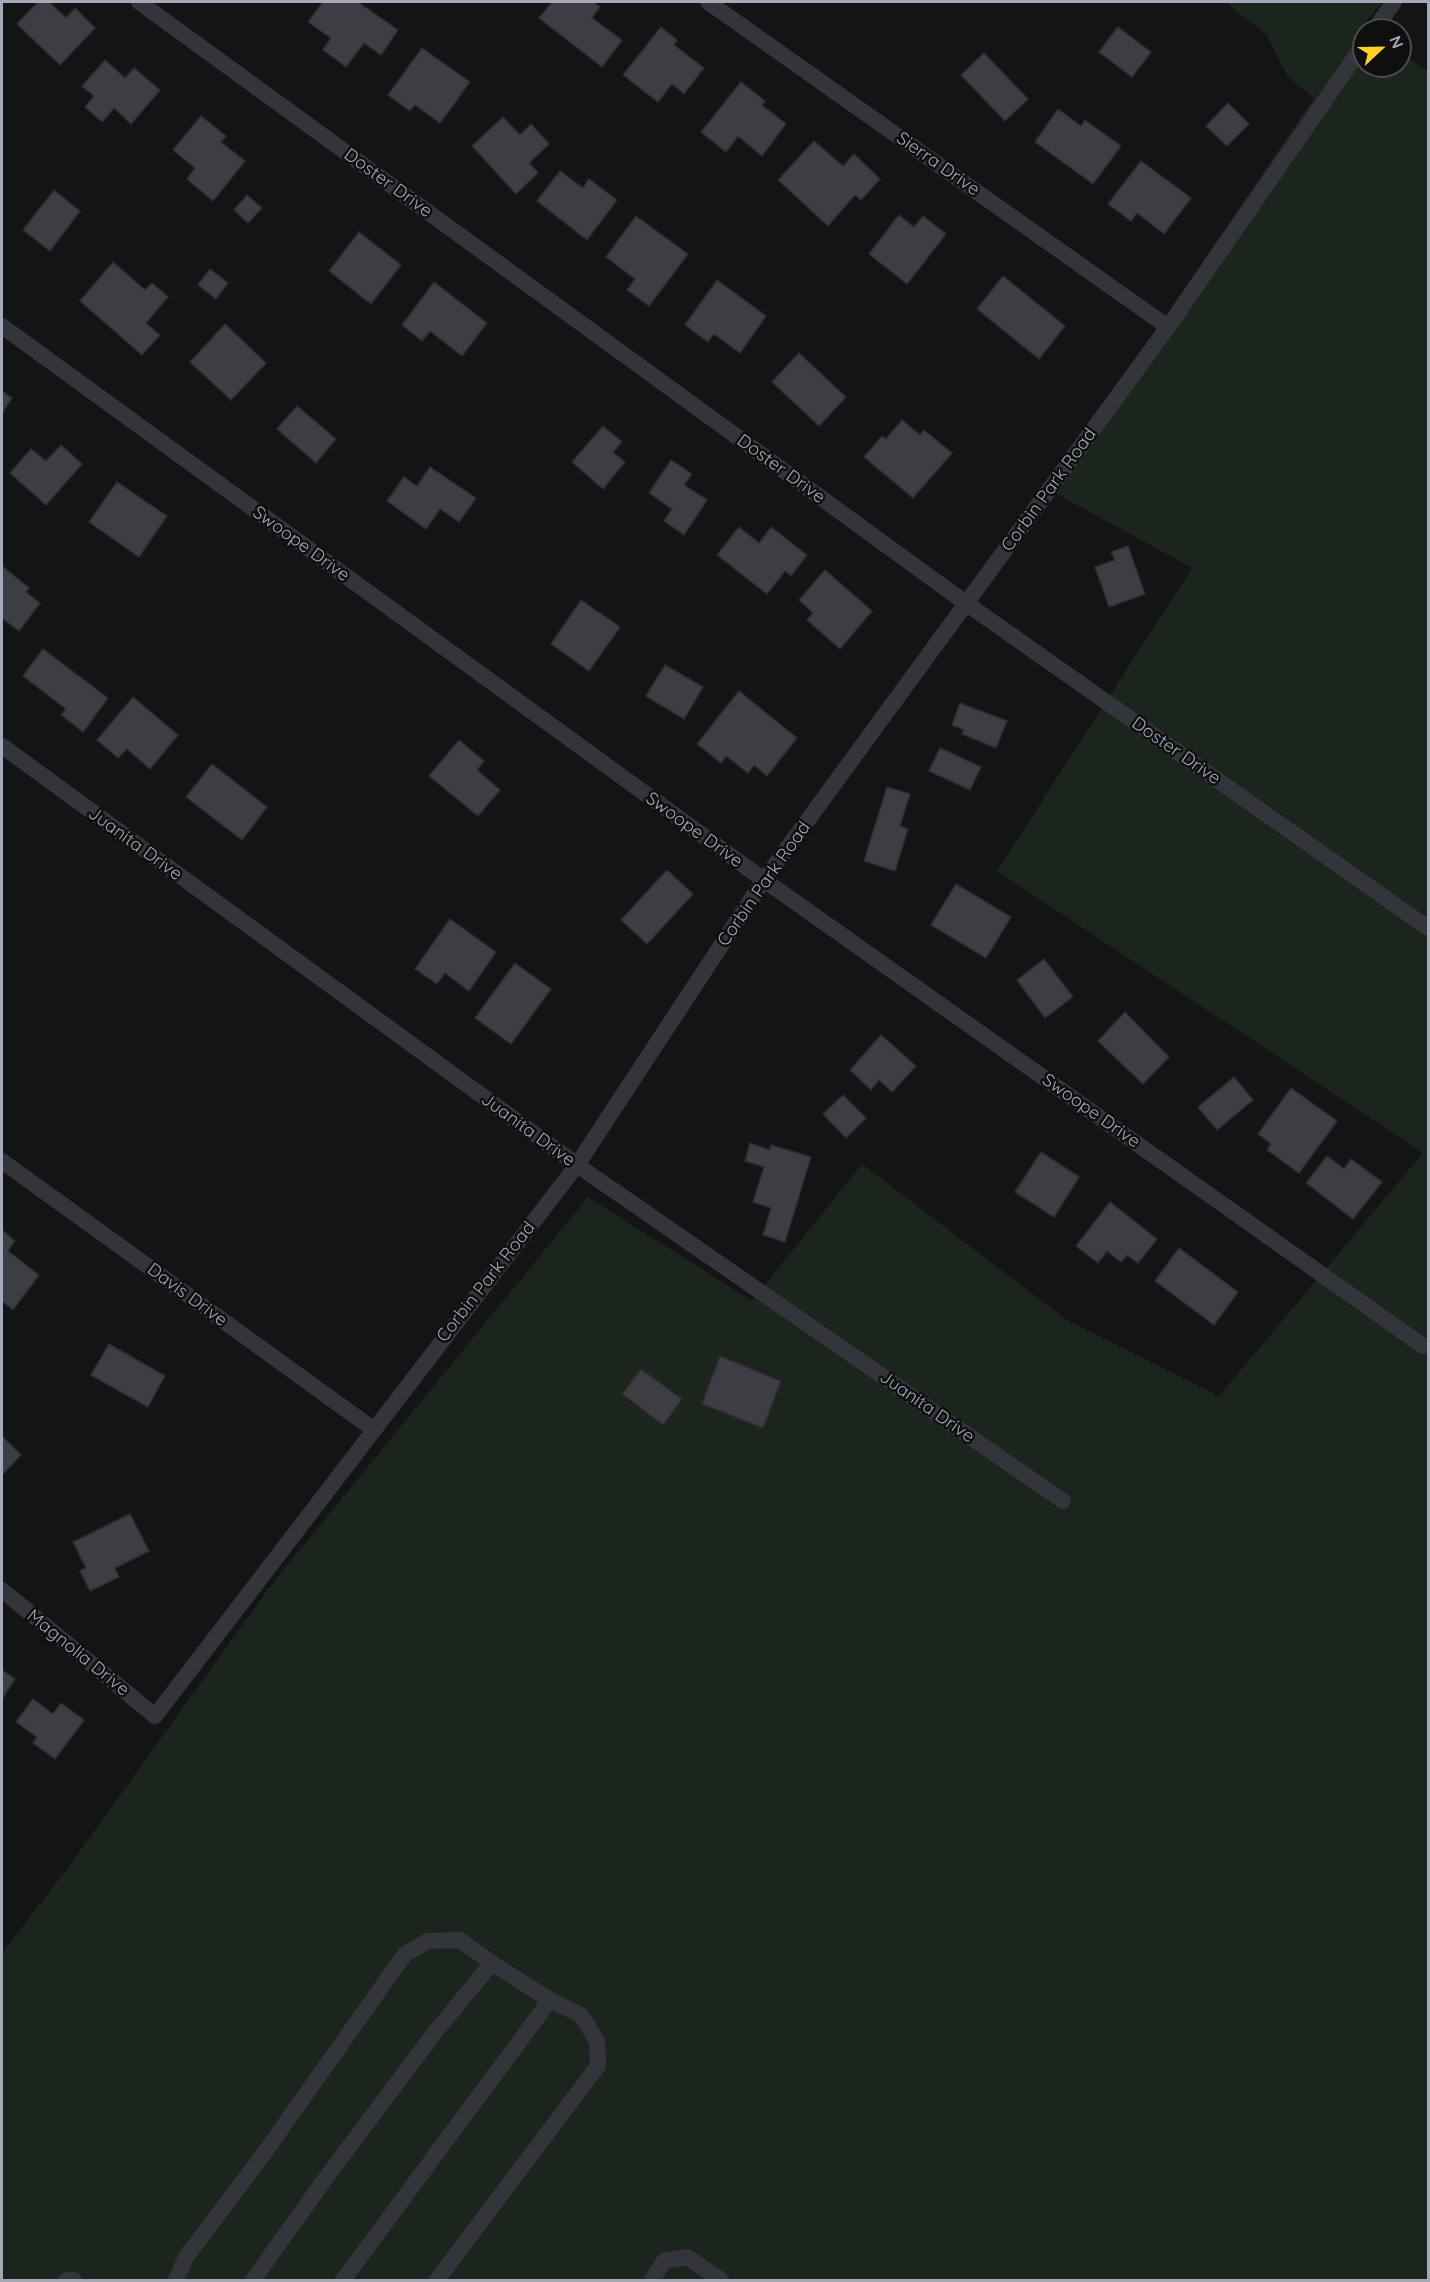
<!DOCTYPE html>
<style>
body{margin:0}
#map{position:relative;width:1430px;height:2282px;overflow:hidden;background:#141416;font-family:Quicksand,sans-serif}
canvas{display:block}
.frame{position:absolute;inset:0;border:3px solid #a4a8b7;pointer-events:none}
.north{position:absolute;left:1352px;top:18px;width:60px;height:60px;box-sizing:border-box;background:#0f0f10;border:2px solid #4b4c53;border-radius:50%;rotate:68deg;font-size:16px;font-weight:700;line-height:24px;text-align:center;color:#a4a8b7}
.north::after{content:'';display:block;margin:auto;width:21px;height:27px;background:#fcd025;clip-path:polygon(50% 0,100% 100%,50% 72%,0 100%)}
</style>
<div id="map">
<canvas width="1430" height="2282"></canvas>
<div class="frame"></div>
<div class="north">N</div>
</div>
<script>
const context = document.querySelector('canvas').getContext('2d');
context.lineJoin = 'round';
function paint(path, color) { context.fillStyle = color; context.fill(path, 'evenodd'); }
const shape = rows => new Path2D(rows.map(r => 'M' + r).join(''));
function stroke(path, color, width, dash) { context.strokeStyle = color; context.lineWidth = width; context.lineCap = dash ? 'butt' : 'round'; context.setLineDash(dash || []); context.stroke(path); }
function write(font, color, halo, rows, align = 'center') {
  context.font = font + ' Quicksand,sans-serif'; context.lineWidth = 5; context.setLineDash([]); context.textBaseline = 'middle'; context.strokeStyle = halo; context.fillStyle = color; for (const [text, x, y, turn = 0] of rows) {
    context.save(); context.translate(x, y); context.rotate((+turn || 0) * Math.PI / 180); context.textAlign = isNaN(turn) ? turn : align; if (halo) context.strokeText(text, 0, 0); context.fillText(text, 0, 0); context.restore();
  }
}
const green = shape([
 [1225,2,1382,2,1363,26,1369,30,1364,30,1364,66,1400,66,1400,52,1428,72,1428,2280,2,2280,2,1953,70,1865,268,1589,588,1197,752,1301,862,1164,1067,1320,1219,1396,1423,1153,997,871,1192,568,1048,489,1314,98,1288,77,1266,34]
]);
const building = shape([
 [38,2,49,2,66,18,75,8,95,28,60,65,17,24,38,2],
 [323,2,358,2,398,30,381,55,364,43,346,67,323,50,331,38,308,22,323,2],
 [552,2,593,2,600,7,592,18,622,40,602,67,539,18,552,2],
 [661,27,677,40,674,45,704,68,684,94,672,84,658,102,623,75,661,27],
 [1118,27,1151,52,1132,77,1099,52,1118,27],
 [422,48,470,82,440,123,415,105,410,111,388,95,422,48],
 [984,53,1028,99,1005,121,961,75,984,53],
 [105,60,125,78,134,68,160,90,131,124,114,108,102,122,85,107,94,96,82,86,105,60],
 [741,82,765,101,762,105,786,124,762,156,738,136,726,152,701,132,741,82],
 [1228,103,1249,124,1227,146,1206,126,1228,103],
 [1058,109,1081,126,1085,120,1121,146,1093,184,1035,142,1058,109],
 [201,116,226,136,221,142,245,161,213,201,187,179,195,168,173,150,201,116],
 [503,117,520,135,531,124,549,144,529,163,538,173,516,194,472,146,503,117],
 [814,141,843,166,854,154,880,179,861,200,855,195,828,226,778,180,814,141],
 [1141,161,1191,198,1164,234,1137,213,1131,221,1108,204,1141,161],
 [560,171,583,188,589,179,617,200,587,240,537,201,560,171],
 [54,190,80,211,50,251,23,230,54,190],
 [247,195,262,208,248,223,234,210,247,195],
 [899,215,914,227,923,216,946,234,907,284,869,254,899,215],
 [636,216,688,254,649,306,627,290,635,279,606,257,636,216],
 [359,232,401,265,371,304,329,271,359,232],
 [113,262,145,290,152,283,168,297,146,323,160,335,142,355,80,301,113,262],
 [210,269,228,283,216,299,198,285,210,269],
 [1003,276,1065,326,1039,359,977,309,1003,276],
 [717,280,766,316,740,353,714,334,708,342,685,325,717,280],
 [434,282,487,323,462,356,430,331,422,341,402,325,434,282],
 [225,324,266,363,231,400,190,362,225,324],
 [799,353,846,397,819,426,772,382,799,353],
 [2,391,12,398,2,413,2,391],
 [297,406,336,439,316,463,277,429,297,406],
 [902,420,920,435,924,430,952,453,913,498,864,457,882,436,886,439,902,420],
 [603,426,622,442,613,452,625,462,603,489,572,462,603,426],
 [61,445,82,464,46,505,10,473,31,449,46,461,61,445],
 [671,460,692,474,684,485,707,500,684,535,664,521,672,509,649,493,671,460],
 [430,467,476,498,459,522,440,509,426,529,387,501,404,477,417,486,430,467],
 [117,482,167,516,139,557,89,522,117,482],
 [739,527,759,543,771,527,807,555,791,576,785,571,767,594,717,555,739,527],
 [1128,546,1145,594,1109,607,1095,567,1115,560,1111,552,1128,546],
 [2,566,29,588,26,592,40,603,19,631,2,618,2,566],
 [825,570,872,611,840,649,807,620,813,613,799,600,825,570],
 [581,600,620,627,589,671,551,644,581,600],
 [43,649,108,698,83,732,61,715,66,709,23,676,43,649],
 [665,665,703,687,684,719,646,696,665,665],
 [739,691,797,738,767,776,754,765,748,773,726,756,721,763,697,744,739,691],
 [133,697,178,735,150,769,127,749,118,758,97,740,133,697],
 [960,703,1007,721,996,748,962,734,964,730,952,725,960,703],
 [459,740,484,761,477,770,500,790,478,816,429,776,459,740],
 [940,748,981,767,970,790,929,771,940,748],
 [212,764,267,807,242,840,186,797,212,764],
 [887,787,910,794,900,826,908,829,895,871,864,861,887,787],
 [667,870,693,894,647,944,621,920,667,870],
 [956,884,1011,917,986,958,931,925,956,884],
 [450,919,496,952,469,991,445,973,437,984,415,969,450,919],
 [1044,959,1073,997,1045,1018,1017,980,1044,959],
 [515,963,551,989,511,1044,475,1018,515,963],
 [1125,1012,1169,1057,1143,1084,1098,1041,1125,1012],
 [881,1035,916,1066,892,1092,879,1080,871,1090,850,1070,881,1035],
 [1234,1077,1253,1100,1217,1130,1198,1107,1234,1077],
 [1291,1088,1337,1121,1299,1173,1267,1150,1271,1144,1258,1134,1291,1088],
 [843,1095,866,1118,846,1138,823,1114,843,1095],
 [750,1143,770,1150,771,1145,811,1157,785,1242,763,1235,771,1208,753,1202,764,1167,745,1161,750,1143],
 [1041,1152,1079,1177,1054,1217,1015,1192,1041,1152],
 [1327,1156,1344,1169,1351,1159,1382,1182,1353,1219,1306,1183,1327,1156],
 [1110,1202,1157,1239,1138,1263,1127,1255,1121,1262,1107,1251,1098,1263,1076,1246,1110,1202],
 [2,1230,15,1241,8,1251,39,1275,13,1310,2,1301,2,1230],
 [1179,1248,1238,1292,1214,1325,1155,1281,1179,1248],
 [109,1344,165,1376,148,1407,91,1375,109,1344],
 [720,1356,781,1381,763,1428,702,1404,720,1356],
 [641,1369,682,1399,663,1425,622,1394,641,1369],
 [2,1436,21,1455,2,1475,2,1436],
 [130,1514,149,1551,115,1568,119,1577,90,1591,80,1571,86,1568,73,1542,130,1514],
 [2,1670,15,1679,2,1699,2,1670],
 [33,1699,53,1714,61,1703,84,1720,55,1759,33,1743,37,1737,16,1722,33,1699]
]);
const street = shape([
 [139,2,967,604,1428,928],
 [708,2,1168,327],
 [1374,30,1394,2],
 [2,326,764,880,1423,1346],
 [2,746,577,1165,1063,1501],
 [2,1161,373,1429],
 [2,1590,155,1716,577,1165,764,880,1168,327,1364,44],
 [67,2280,74,2280],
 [176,2280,186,2257,260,2159,405,1954,428,1941,460,1940,492,1963],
 [253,2280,323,2182,436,2031,492,1963,550,2000,343,2280],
 [437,2280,598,2066,597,2041,581,2015,550,2000],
 [652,2280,664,2261,687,2257,721,2280]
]);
const streetNames = [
 ["Sierra Drive",938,164,35],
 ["Doster Drive",388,183,36],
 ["Doster Drive",781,469,36],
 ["Corbin Park Road",1049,490,-54],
 ["Swoope Drive",301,544,36],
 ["Doster Drive",1176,751,35],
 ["Swoope Drive",694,830,36],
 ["Juanita Drive",135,844,36],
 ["Corbin Park Road",764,884,-55],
 ["Swoope Drive",1091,1111,35],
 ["Juanita Drive",528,1130,36],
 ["Corbin Park Road",486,1282,-52],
 ["Davis Drive",187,1295,36],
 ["Juanita Drive",927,1407,35],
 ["Magnolia Drive",78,1653,39]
];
paint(green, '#1b241d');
paint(building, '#3e3d43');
stroke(building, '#2e2d32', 1.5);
stroke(street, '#34353b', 16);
write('18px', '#a4a8b7', '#0f0f10', streetNames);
</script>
